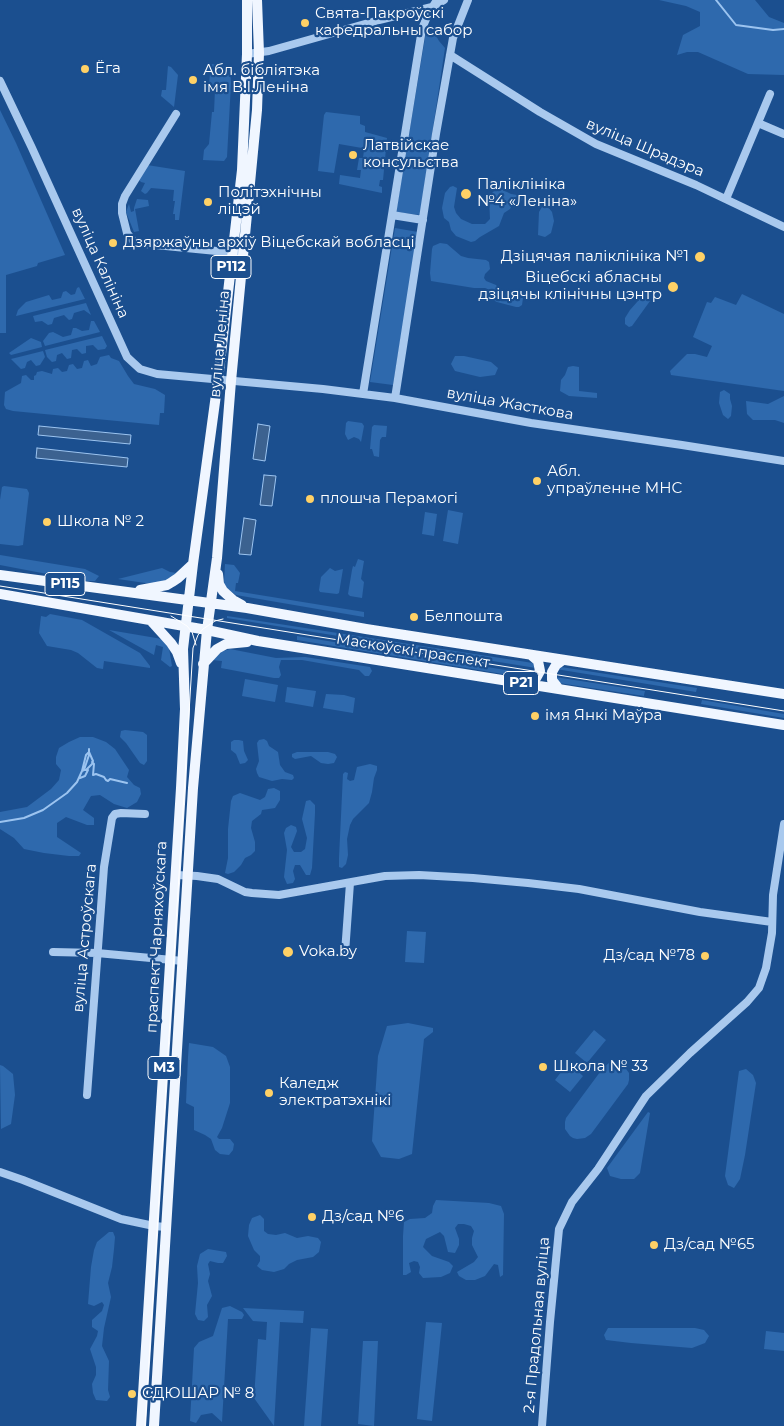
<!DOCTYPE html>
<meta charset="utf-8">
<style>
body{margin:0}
canvas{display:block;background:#1b4f8f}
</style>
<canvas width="784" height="1426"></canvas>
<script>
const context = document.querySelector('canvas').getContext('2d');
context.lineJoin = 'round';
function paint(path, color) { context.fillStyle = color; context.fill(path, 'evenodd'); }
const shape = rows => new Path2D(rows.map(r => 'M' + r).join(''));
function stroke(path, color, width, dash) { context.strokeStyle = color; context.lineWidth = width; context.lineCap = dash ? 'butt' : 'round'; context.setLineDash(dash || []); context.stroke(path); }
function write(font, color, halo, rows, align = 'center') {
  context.font = font + ' Montserrat,sans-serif'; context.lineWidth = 4.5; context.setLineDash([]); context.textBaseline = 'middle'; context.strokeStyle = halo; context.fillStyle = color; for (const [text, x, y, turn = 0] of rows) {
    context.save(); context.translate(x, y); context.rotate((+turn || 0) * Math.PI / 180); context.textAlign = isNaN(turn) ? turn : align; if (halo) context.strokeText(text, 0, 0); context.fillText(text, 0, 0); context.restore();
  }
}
const green = shape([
 [659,0,755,0,769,17,784,23,784,75,748,74,698,52,687,52,677,55,683,35,700,26,700,12,686,6],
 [426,32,435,34,439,41,445,48,420,215,396,212],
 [211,64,230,66,231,83,227,157,224,161,203,160,204,150,209,144,212,112,214,112,215,90,209,84],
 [168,66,171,67,178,75,174,107,161,96,162,90,166,90],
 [0,110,16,143,65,255,38,263,37,266,6,275,6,333,0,333],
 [326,112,360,116,360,124,365,126,365,132,387,138,383,180,380,180,379,186,382,187,382,193,339,184,340,175,360,178,361,170,357,170,359,158,363,158,364,150,362,149,362,148,339,144,334,173,318,171,324,115],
 [147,165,185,171,179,220,175,220,175,214,173,214,175,201,173,201,174,190,151,188,147,193,145,194,141,191,145,183,141,182,139,180],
 [453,186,457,188,454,207,456,213,461,219,472,224,485,224,490,219,489,196,494,191,501,189,511,194,523,196,523,199,521,201,513,203,510,209,504,213,499,226,480,237,475,241,471,242,456,236,451,230,449,222,444,218,442,208,445,193,450,187],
 [137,199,148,200,149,206,135,209,139,231,134,232,126,212,129,204,131,212,134,211,134,208],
 [542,207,548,207,552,212,554,221,551,233,545,237,538,235,539,212],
 [395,228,418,232,393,385,370,382],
 [440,243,447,244,461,256,468,258,486,260,489,262,490,269,485,274,484,278,486,281,496,285,502,294,523,298,522,305,519,307,516,307,497,302,493,300,489,290,485,288,474,288,431,281,430,273,432,249,433,246],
 [79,287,85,299,16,316,18,310,26,302,49,295,52,300,61,298,63,292,66,291,71,295,75,294,77,288],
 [645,293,650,296,650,301,632,326,629,327,625,324,625,318,630,310],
 [742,294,784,314,784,391,671,375,670,371,687,354,695,354,707,357,712,346,693,337,707,302,711,303,715,297,736,305],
 [86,303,91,315,84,310,74,313,72,319,69,320,64,315,54,318,52,324,48,325,42,321,35,322,33,316],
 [91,321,94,321,100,332,45,346,43,341,49,333,53,332,63,337,71,335,73,328,76,328,82,331,89,330],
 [102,336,107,346,105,349,98,350,93,345,86,346,86,353,82,354,77,349,72,350,71,358,67,359,62,353,57,355,56,361,52,362,47,357,45,350],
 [31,338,41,342,42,347,11,355,9,353],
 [43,351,45,357,40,365,36,366,31,360,27,362,25,368,21,369,11,359],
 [109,355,111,358,119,361,128,376,134,384,155,389,165,395,164,413,160,413,159,425,13,411,6,409,4,405,5,392,21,383,22,376,26,375,31,380,34,380,34,376,36,375,37,372,42,371,52,374,53,369,58,368,62,372,67,371,69,365,73,364,77,369,82,368,84,361,88,360,91,366,97,364,100,357],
 [455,356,464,356,491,362,498,368,495,375,480,377,455,371,451,364],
 [573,366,579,367,579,391,597,393,597,398,569,396,560,391,561,380,565,375,568,367],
 [724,390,730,394,730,399,732,406,731,416,728,419,723,415,719,403,720,392],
 [784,396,784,423,775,420,753,420,747,414,746,401,768,404],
 [348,421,362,423,364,426,361,442,359,439,354,437,348,440,345,434,346,423],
 [374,425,387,426,386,437,382,437,380,440,379,457,374,456,372,449,370,449,372,427],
 [4,486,27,489,29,493,23,545,18,546,0,544,0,500,2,487],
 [448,510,463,513,458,544,443,541],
 [425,512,437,514,434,536,422,534],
 [0,555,85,569,99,576,95,581,84,581,0,565],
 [358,559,364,561,361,579,364,582,362,598,350,596,348,594,352,570,353,566,355,567],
 [225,564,234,565,240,573,238,583,236,583,235,591,364,612,364,617,236,595,226,588,224,583],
 [162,568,170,572,177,573,174,578,152,584,118,579],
 [330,568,335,571,343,569,339,593,337,594,320,592,319,590,321,577],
 [50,614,82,620,140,653,150,666,150,668,104,661,103,669,97,668,78,653,71,650,47,646,39,633,41,616,46,617],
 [227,616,533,663,536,668,227,618],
 [109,630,162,639,169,648,172,666,170,667,161,660,163,647,156,645,154,655],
 [297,636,536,675,530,678,527,678,297,640],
 [230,649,276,658,305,657,370,667,372,671,369,676,365,676,359,670,302,660,281,660,279,667,281,675,279,678,274,678,221,668,222,661,212,660,216,655,223,651],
 [561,667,697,688,696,692,556,669],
 [555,677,645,691,644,695,644,696,559,683],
 [245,679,278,685,275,702,242,696],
 [287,687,316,691,313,707,285,702],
 [326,694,344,695,355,698,353,713,323,708],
 [702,700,784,714,784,718,701,704],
 [125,730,143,732,147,735,147,761,144,765,140,763,126,743,120,737,121,731],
 [80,737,93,737,106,742,115,749,129,770,127,777,134,785,140,788,141,794,137,802,127,808,114,804,100,795,91,796,83,810,94,818,94,825,87,825,66,817,57,823,57,837,81,853,79,856,69,856,44,853,24,849,14,838,0,829,0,812,27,807,51,789,59,780,61,770,56,764,56,757,59,748,69,742],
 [264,739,267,741,269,746,278,752,280,765,285,772,293,775,294,778,292,780,282,779,272,781,259,777,257,773,256,769,259,761,257,743,259,740],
 [234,740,239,740,243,741,244,751,248,760,245,763,240,764,236,754,231,750,231,742],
 [297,752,328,752,335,754,337,757,334,763,328,764,321,763,311,756,295,759,292,757,292,754],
 [370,764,377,766,377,770,374,778,372,792,369,803,353,819,350,825,347,839,348,855,346,864,342,868,339,867,339,858,343,774,345,772,348,773,347,779,350,781,354,780,357,767],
 [274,788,280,791,280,800,275,808,262,810,261,814,252,821,251,828,255,842,255,851,251,855,245,858,241,865,234,872,228,874,225,873,228,858,228,829,231,801,233,796,240,793,260,800,265,797,268,789],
 [310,800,315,805,315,813,312,868,310,875,306,875,300,865,295,865,293,871,295,879,293,883,287,884,284,877,287,850,284,833,286,828,291,825,296,827,297,831,291,847,294,852,301,852,305,849,307,838,302,819,306,801],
 [407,931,426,932,424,963,405,962],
 [408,1023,433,1028,433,1032,424,1039,412,1154,399,1159,381,1157,372,1141,378,1056,387,1026],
 [594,1030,606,1040,587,1063,575,1053],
 [189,1043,213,1047,226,1056,230,1067,230,1103,222,1128,217,1137,219,1139,230,1139,234,1144,233,1150,229,1155,220,1154,215,1150,211,1139,205,1135,194,1130,194,1107,186,1103,188,1057],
 [568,1063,583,1076,570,1092,555,1080],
 [609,1063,617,1063,624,1066,629,1073,629,1080,628,1084,591,1134,585,1138,577,1139,573,1138,570,1136,565,1129,565,1122,566,1118,603,1068],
 [0,1065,3,1066,13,1074,15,1095,11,1124,1,1129],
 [746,1069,753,1075,756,1083,745,1155,740,1179,734,1188,728,1185,725,1176,739,1071],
 [648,1112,650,1113,640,1173,634,1179,621,1179,610,1176,607,1168],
 [436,1200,489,1203,501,1206,504,1214,503,1275,500,1277,498,1265,494,1264,485,1276,475,1280,466,1280,459,1276,457,1272,474,1262,478,1257,472,1245,472,1238,474,1231,471,1226,464,1224,458,1224,455,1228,459,1239,459,1245,455,1253,448,1252,444,1236,440,1232,426,1239,423,1247,432,1256,449,1262,453,1266,450,1273,441,1277,423,1278,419,1273,420,1267,418,1262,414,1261,409,1263,411,1272,406,1275,403,1275,403,1236,404,1222,410,1219,425,1218,432,1213,433,1206],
 [260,1215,264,1219,264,1231,268,1234,276,1235,285,1233,297,1238,308,1236,318,1238,321,1242,319,1252,313,1257,297,1260,289,1264,284,1269,274,1272,262,1270,257,1266,260,1261,260,1256,254,1250,248,1236,249,1225,252,1218],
 [109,1232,113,1232,115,1237,114,1249,112,1267,108,1283,111,1297,104,1328,102,1346,109,1361,108,1390,110,1397,107,1401,96,1400,93,1393,92,1384,96,1375,96,1367,90,1349,97,1336,98,1331,92,1327,92,1320,102,1311,104,1305,102,1302,94,1306,88,1304,91,1267,94,1250,97,1242],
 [208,1249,226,1252,227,1256,223,1263,218,1263,210,1261,208,1264,210,1274,208,1281,212,1296,207,1305,208,1317,204,1321,198,1320,195,1314,198,1283,197,1266,200,1254],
 [230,1306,242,1312,244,1315,242,1319,228,1319,222,1422,212,1413,201,1415,196,1423,190,1421,194,1348,199,1342,213,1336,222,1308],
 [243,1308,304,1311,303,1323,280,1322,274,1426,254,1398,258,1339,266,1340,267,1322,253,1321],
 [426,1322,442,1323,432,1421,417,1419],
 [311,1328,328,1329,321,1426,304,1426],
 [608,1328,695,1328,704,1330,709,1336,705,1343,692,1348,631,1343,606,1340,604,1335],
 [766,1331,784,1333,784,1351,764,1349],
 [363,1341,378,1341,374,1426,358,1424]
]);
const water = shape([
 [258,424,270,426,265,461,253,459,258,424],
 [39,426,131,435,130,444,38,435,39,426],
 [37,448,128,458,127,467,36,458,37,448],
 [264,475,276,476,272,506,260,505,264,475],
 [244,518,256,520,251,555,239,554,244,518]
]);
const stream = shape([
 [716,0,736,25,773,30,784,29],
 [92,762,94,764,93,775,96,774,104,777,106,780,108,781,110,779,127,783],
 [82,771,86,755,89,752,93,761,92,764,86,770,84,770],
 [80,778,85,776,88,770],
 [0,822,24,818,43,810,67,793,77,782,82,771,84,770,89,755,89,749]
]);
const minor = shape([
 [247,54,269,51,379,20,432,7,444,0],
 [450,55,540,112,596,144,696,185,784,227],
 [0,81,32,148,127,357,140,369,157,374,323,389,395,398,531,423,682,445,784,461],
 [176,114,125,196,122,204,122,213,127,233,135,243,237,253],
 [758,123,784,134],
 [726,199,770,94],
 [392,215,423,220],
 [363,394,422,29,428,14,437,0],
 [395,398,436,134,453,38,468,0],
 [176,875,197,876,218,879,245,892,252,893,279,895,385,876,419,875,473,878,528,883,579,889,700,912,772,922],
 [53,952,97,953,183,961],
 [345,953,350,883],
 [87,1095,104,867,112,818,115,814,121,813,145,814],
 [0,1172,23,1180,121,1219,154,1226,166,1227],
 [542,1426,550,1322,559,1229,572,1202,598,1169,646,1096,690,1053,747,1002,759,988,766,968,772,933,773,895,784,824]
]);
const major = shape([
 [218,574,219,584,223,591,233,600,242,605],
 [0,575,247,608,366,629,784,694],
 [140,590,167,585,172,582,178,578,193,564],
 [0,594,207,630,258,641,784,725],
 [152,622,171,643,177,652,181,663],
 [203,664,217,649,226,644,247,642],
 [526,684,535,680,540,671,538,661,531,655],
 [559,689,552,680,552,672,556,665,563,660],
 [141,1426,181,788,185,709,183,649,193,564,218,380,242,170,247,54,247,0],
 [154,1426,193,788,207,630,217,558,231,381,257,110,259,53,257,0]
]);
const tram = shape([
 [0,586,784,711],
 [171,616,187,626,192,632,196,645],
 [145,1426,193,648,198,635,203,629,215,621,223,619]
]);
const markers = [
 [305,23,5,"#ffd166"],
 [85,69,5,"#ffd166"],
 [193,80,5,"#ffd166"],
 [353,155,5,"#ffd166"],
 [466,194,6,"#ffd166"],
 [208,202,5,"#ffd166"],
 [113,243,5,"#ffd166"],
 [700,257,6,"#ffd166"],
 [673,287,6,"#ffd166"],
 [537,481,5,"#ffd166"],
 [310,499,5,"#ffd166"],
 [47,522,5,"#ffd166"],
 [414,617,5,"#ffd166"],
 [535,716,5,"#ffd166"],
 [288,952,6,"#ffd166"],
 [705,956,5,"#ffd166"],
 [543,1067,5,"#ffd166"],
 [269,1093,5,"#ffd166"],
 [312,1217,5,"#ffd166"],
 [654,1245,5,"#ffd166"],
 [132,1394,5,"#ffd166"]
];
const shields = [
 [231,267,40],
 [65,584,40],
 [521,683,35],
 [164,1068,32]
];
const shieldNames = [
 ["Р112",231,267],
 ["Р115",65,584],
 ["Р21",521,683],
 ["М3",164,1068]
];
const poiNames = [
 ["Свята-Пакроўскі",315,14],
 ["кафедральны сабор",315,31],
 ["Ёга",95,69],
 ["Абл. бібліятэка",203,71],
 ["імя В.І.Леніна",203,88],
 ["Латвійскае",363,146],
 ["консульства",363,163],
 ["Паліклініка",477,185],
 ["№4 «Леніна»",477,202],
 ["Політэхнічны",218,193],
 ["ліцэй",218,210],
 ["Дзяржаўны архіў Віцебскай вобласці",123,243],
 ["Дзіцячая паліклініка №1",689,257,"right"],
 ["Віцебскі абласны",662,278,"right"],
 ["дзіцячы клінічны цэнтр",662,295,"right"],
 ["Абл.",547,472],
 ["упраўленне МНС",547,489],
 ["плошча Перамогі",320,499],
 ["Школа № 2",57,522],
 ["Белпошта",424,617],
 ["імя Янкі Маўра",545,716],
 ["Voka.by",299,952],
 ["Дз/сад №78",695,956,"right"],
 ["Школа № 33",553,1067],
 ["Каледж",279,1084],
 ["электратэхнікі",279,1101],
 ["Дз/сад №6",322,1217],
 ["Дз/сад №65",664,1245],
 ["СДЮШАР № 8",142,1394]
];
const streetNames = [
 ["вуліца Шрадэра",645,148,23],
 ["вуліца Калініна",100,263,66],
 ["вуліца Леніна",220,344,-85],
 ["вуліца Жасткова",510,404,10],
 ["Маскоўскі праспект",413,651,9],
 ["праспект Чарняхоўскага",157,937,-87],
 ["вуліца Астроўскага",85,938,-85],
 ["2-я Прадольная вуліца",537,1325,-85]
];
paint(green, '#2e69ad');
paint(water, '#3c6290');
stroke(water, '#9cc4f0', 1);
stroke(stream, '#9cc4f0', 2);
stroke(minor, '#a9c9ee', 8);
stroke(major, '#f0f6ff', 10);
stroke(tram, '#fff', 1);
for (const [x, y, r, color] of markers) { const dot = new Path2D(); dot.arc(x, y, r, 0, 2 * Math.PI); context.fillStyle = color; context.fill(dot); stroke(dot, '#1b4f8f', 2); }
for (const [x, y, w] of shields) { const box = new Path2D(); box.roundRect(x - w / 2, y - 11.5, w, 23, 4); context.fillStyle = '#1b4f8f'; context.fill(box); stroke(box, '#fff', 1); }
write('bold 14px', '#fff', null, shieldNames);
write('15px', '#fff', '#1b4f8f', poiNames, 'left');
write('15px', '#fff', '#1b4f8f', streetNames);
</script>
